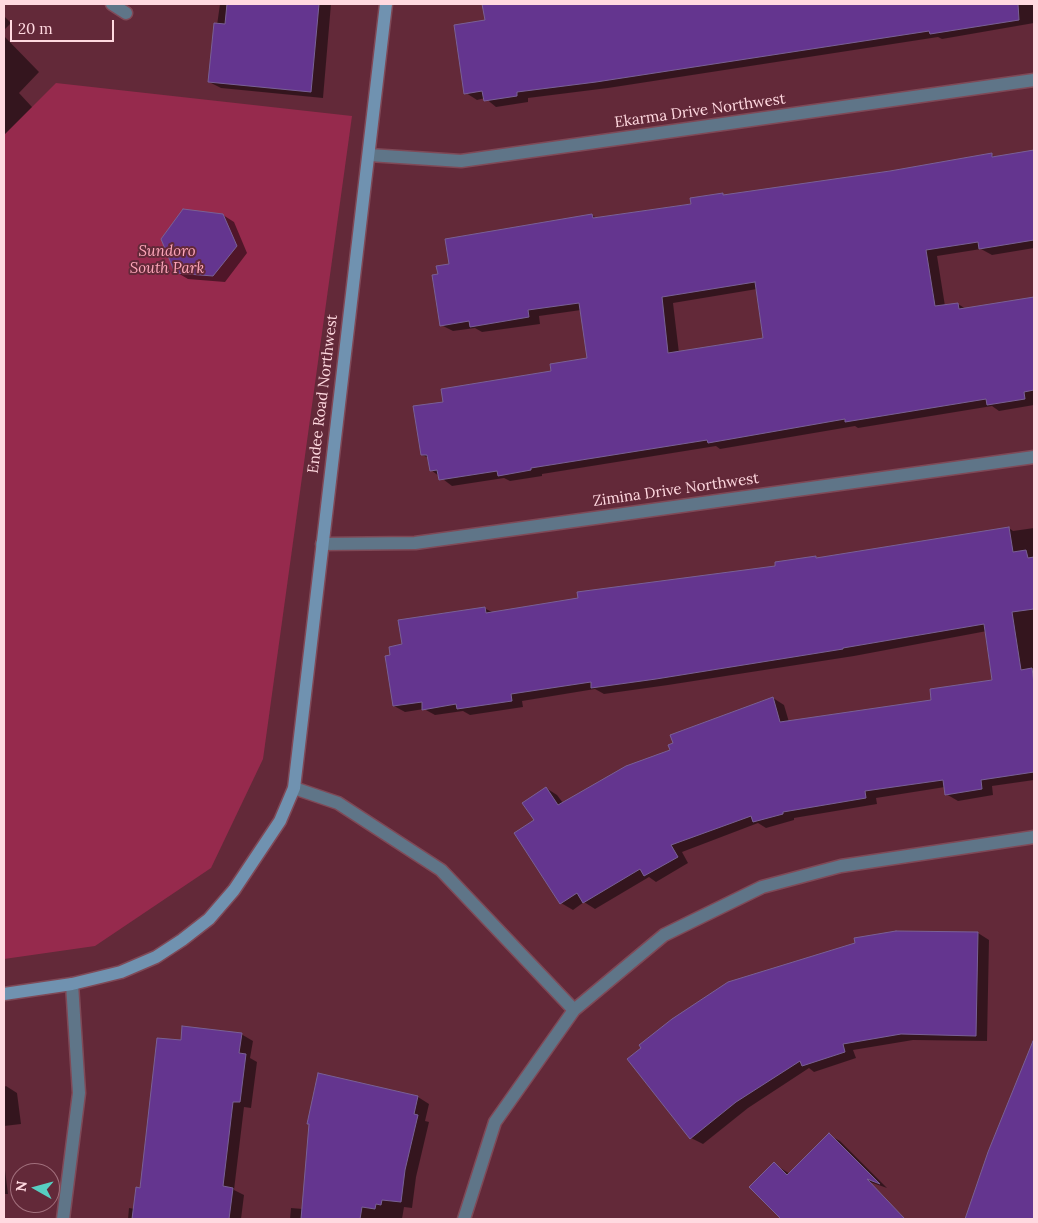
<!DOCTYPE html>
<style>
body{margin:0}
#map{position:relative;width:1038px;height:1223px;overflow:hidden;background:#632939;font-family:Lora,serif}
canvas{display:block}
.frame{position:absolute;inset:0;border:5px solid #ffd9e0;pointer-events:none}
.north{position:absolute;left:10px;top:1163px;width:50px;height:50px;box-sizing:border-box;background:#632939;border:1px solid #a16f7c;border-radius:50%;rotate:277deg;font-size:14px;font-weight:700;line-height:20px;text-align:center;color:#ffd9e0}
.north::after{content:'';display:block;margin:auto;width:18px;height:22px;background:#57cec1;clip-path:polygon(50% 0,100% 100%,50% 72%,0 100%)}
.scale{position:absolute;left:10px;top:20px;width:104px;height:22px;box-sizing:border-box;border:2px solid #ffd9e0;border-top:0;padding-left:6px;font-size:15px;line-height:18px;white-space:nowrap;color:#ffd9e0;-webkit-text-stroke:4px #632939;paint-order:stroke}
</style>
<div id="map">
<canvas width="1038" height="1223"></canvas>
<div class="frame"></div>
<div class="north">N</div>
<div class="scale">20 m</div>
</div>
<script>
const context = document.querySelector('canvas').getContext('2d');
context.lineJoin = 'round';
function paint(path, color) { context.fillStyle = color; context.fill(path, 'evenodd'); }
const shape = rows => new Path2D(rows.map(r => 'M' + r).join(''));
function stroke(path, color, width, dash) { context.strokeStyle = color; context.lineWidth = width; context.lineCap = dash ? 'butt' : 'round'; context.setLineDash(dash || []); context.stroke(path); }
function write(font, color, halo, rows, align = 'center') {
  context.font = font + ' Lora,serif'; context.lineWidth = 4; context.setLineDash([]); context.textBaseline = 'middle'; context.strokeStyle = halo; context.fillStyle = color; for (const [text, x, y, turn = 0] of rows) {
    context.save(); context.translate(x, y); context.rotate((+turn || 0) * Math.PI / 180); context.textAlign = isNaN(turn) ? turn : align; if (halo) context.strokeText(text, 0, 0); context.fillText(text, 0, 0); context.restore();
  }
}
const green = shape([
 [56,83,352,116,263,759,211,868,95,946,4,959,4,135]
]);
const shadow = shape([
 [220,4,331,4,323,98,221,88,209,82],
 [501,4,1034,4,1034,23,942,39,938,37,608,88,528,98,528,102,496,107,485,98,477,100,466,93,486,21,484,6],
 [4,16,11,23,4,30],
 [4,36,39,72,19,93,32,107,4,135],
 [1034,151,1034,248,992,255,981,249,937,256,945,306,958,304,966,309,1003,309,1034,304,1034,405,999,411,992,406,858,428,855,426,720,449,716,446,542,474,542,476,510,481,504,478,452,486,431,470,429,458,422,455,445,403,553,372,588,359,581,310,539,316,540,324,482,332,475,328,453,331,441,325,439,276,451,265,592,215,598,219,991,155,997,157],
 [757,289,765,339,679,353,673,303],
 [223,215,234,222,247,253,225,282,188,279,176,272],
 [1009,528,1013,531,1034,528,1034,780,992,786,993,795,958,801,946,794,945,787,876,798,877,804,794,818,794,820,766,828,758,823,682,852,688,863,656,882,649,877,595,909,584,902,573,910,561,903,515,833,535,820,546,788,557,795,563,803,773,698,784,705,789,722,933,701,994,681,987,631,854,656,668,685,604,694,595,689,522,701,523,707,470,715,463,711,435,715,424,709,405,712,394,706,392,656,403,645,484,608,494,613,777,567,816,557,819,559],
 [978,933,989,940,987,1041,913,1040,853,1050,856,1058,814,1072,809,1068,748,1108,703,1144,691,1138,629,1059],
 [241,1034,253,1041,250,1058,257,1062,251,1108,244,1107,234,1190,244,1195,241,1219,128,1219,129,1208,135,1209,182,1042],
 [1034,1041,1034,1219,977,1219,968,1214,989,1153],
 [319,1074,418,1097,429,1104,425,1121,429,1122,416,1177,412,1208,404,1207,402,1219,290,1219,291,1208,303,1209],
 [6,1086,17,1093,21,1124,4,1126,4,1087],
 [829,1135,840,1141,887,1188,853,1176,897,1219,783,1219,751,1187,774,1164,790,1174],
 [4,1162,8,1194,4,1194]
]);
const building = shape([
 [227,4,319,4,311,92,208,82,214,23,225,24,227,4],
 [482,4,1018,4,1019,20,930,34,929,31,596,82,517,92,517,96,484,101,482,91,464,94,454,25,485,20,482,4],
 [1034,150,1034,240,979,249,978,242,926,250,935,306,958,303,959,309,1034,297,1034,390,1024,392,1025,399,987,405,986,399,845,422,845,419,708,443,707,440,531,468,531,470,498,476,497,471,439,480,437,470,430,471,427,455,421,455,413,406,443,402,441,389,551,371,550,364,587,358,579,303,528,310,529,317,470,327,469,321,440,326,432,275,438,274,436,266,449,264,445,239,592,214,593,218,691,204,690,198,723,193,723,195,890,171,992,153,992,157,1034,150],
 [755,282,763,338,668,353,662,297,755,282],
 [183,209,223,214,237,246,213,276,175,273,161,239,183,209],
 [1009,527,1013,552,1026,550,1028,558,1034,557,1034,609,1012,612,1021,670,1032,668,1034,683,1034,772,981,780,982,789,945,795,943,780,865,791,866,798,783,812,783,814,753,822,751,816,671,845,678,857,644,876,640,869,583,903,577,893,560,904,514,833,534,820,522,803,546,787,558,805,626,766,670,750,668,745,673,743,670,735,773,697,780,722,931,700,930,689,992,680,984,624,843,648,843,649,656,679,591,688,591,682,511,694,512,701,457,709,456,704,422,710,422,702,393,706,385,656,390,655,389,647,402,644,398,620,485,607,486,613,578,598,577,592,775,566,775,562,816,556,816,558,1009,527],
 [896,931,978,932,976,1036,901,1034,843,1044,845,1052,802,1066,800,1061,736,1102,690,1139,627,1059,641,1048,639,1045,672,1019,728,982,855,943,854,938,896,931],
 [182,1026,242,1033,239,1053,246,1054,240,1102,233,1102,223,1186,233,1188,229,1219,132,1219,136,1187,140,1188,157,1038,181,1040,182,1026],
 [1033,1041,1034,1219,965,1219,988,1152,1033,1041],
 [318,1073,418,1096,414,1114,418,1115,405,1170,401,1202,382,1200,381,1205,376,1204,375,1209,362,1207,360,1219,301,1219,309,1124,307,1124,318,1073],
 [829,1133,880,1184,867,1179,905,1219,781,1219,749,1187,774,1162,787,1175,829,1133]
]);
const street = shape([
 [112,4,126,13],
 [369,155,461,161,1034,80],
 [322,544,415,543,1034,457],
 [294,788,338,803,441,870,574,1010],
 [63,1219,79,1093,72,984],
 [464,1219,495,1122,574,1010,664,935,762,887,841,866,1034,837]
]);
const secondary = shape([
 [4,994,72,984,121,972,156,957,182,940,209,919,234,890,280,821,294,788,386,4]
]);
const streetNames = [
 ["Ekarma Drive Northwest",700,111,-8],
 ["Endee Road Northwest",323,394,-83],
 ["Zimina Drive Northwest",676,490,-8]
];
const parkNames = [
 ["Sundoro",167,252],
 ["South Park",167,269]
];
paint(green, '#962a4d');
paint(shadow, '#0007');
paint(building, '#64358f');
stroke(building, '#796095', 1);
stroke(street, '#7f4957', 15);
stroke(secondary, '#7f4957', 15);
stroke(street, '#5f7588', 12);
stroke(secondary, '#7092b0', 12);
write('15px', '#ffd9e0', '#632939', streetNames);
write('italic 15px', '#fda6b9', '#632939', parkNames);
</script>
